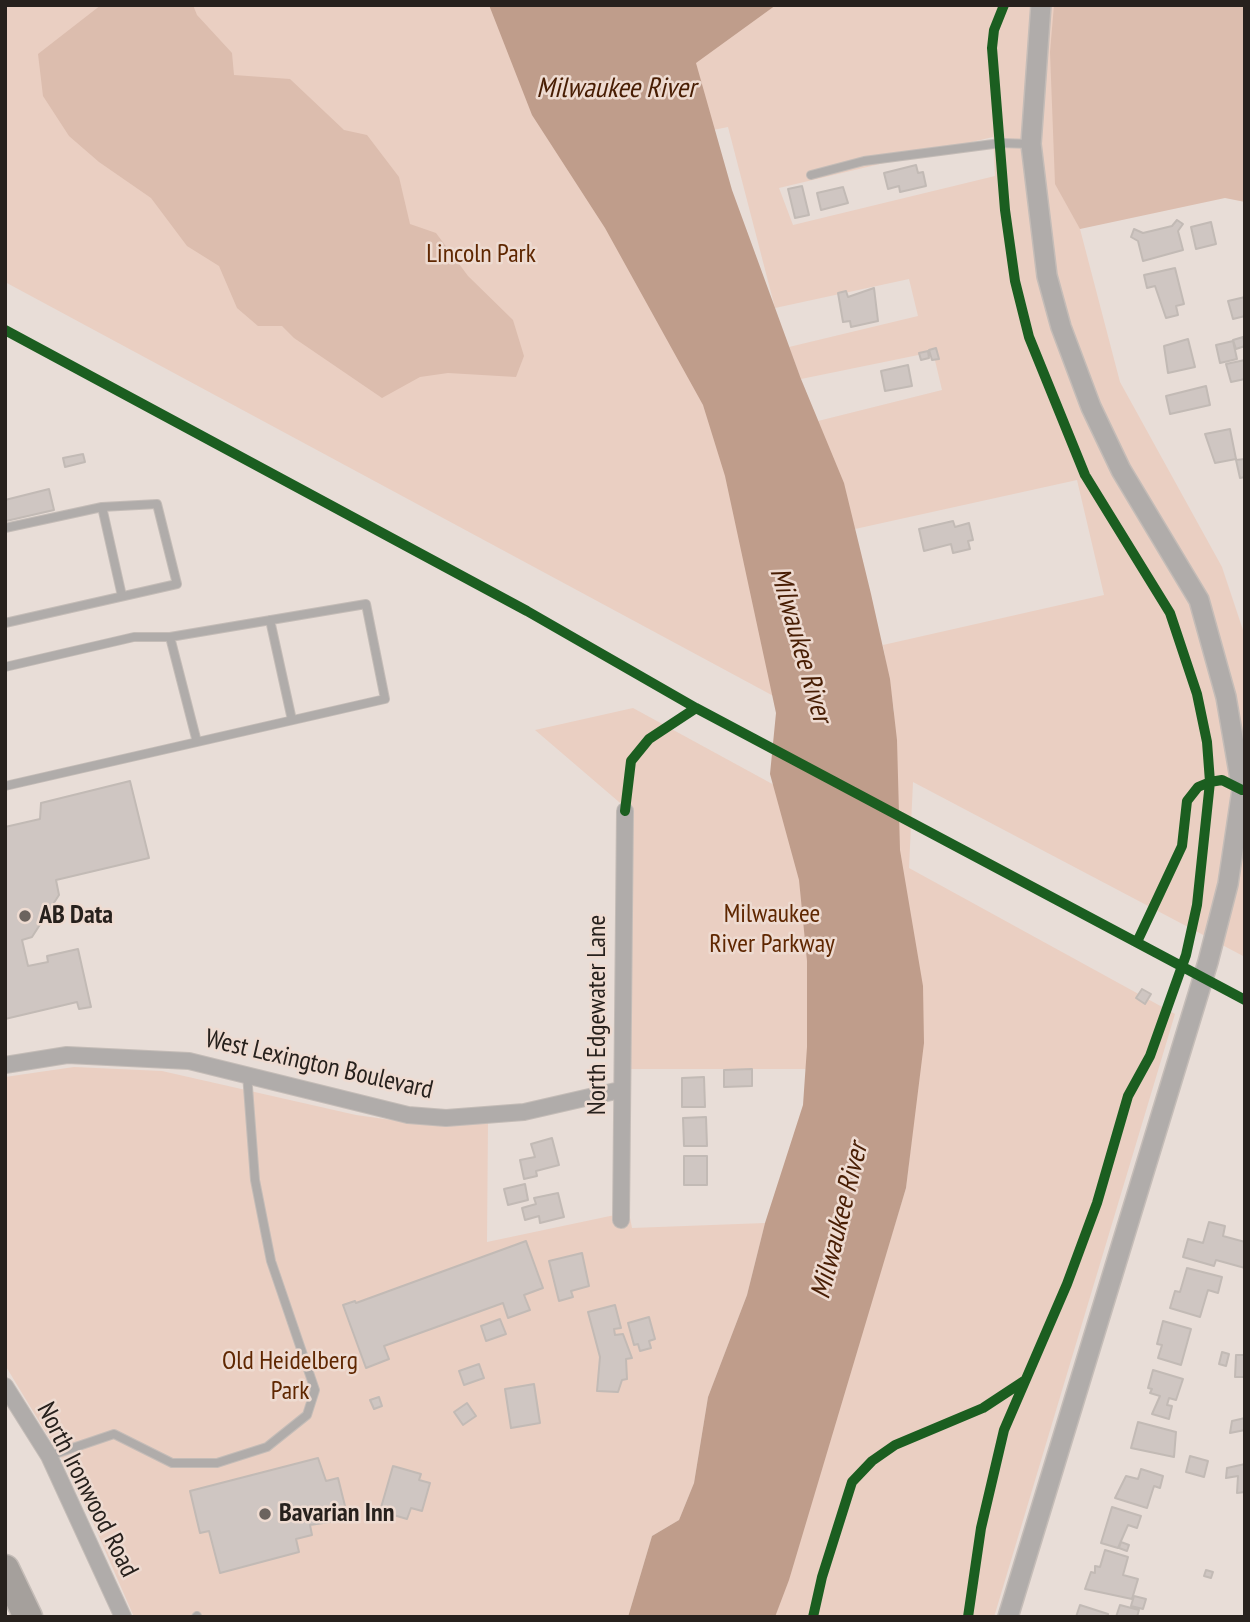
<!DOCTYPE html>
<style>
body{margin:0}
#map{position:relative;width:1250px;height:1622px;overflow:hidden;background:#e8ddd7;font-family:"PT Sans Narrow",sans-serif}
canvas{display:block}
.frame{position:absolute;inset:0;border:7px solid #27211d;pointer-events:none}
</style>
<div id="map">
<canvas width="1250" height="1622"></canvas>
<div class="frame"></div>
</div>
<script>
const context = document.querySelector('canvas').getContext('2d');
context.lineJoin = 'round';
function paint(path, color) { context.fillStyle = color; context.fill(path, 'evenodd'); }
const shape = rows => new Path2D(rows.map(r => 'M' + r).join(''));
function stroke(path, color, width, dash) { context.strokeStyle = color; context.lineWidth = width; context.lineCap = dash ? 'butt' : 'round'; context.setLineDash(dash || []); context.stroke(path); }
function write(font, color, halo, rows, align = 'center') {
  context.font = font + ' "PT Sans Narrow",sans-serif'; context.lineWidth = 5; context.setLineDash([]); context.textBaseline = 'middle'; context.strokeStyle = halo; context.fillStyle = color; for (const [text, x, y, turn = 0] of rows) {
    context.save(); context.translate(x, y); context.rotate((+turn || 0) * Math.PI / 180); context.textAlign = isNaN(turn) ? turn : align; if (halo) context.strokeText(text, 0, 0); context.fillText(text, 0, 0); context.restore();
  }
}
const green = shape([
 [5,5,1245,5,1080,229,1120,382,1222,567,1245,636,1245,957,913,782,909,868,1175,1014,994,1617,775,1617,906,1188,914,1118,805,1069,629,1069,633,814,535,730,633,708,787,792,894,711,883,645,1104,595,1077,480,855,529,818,421,942,390,933,352,801,379,789,347,918,316,909,279,775,308,728,127,708,131,792,706,5,282],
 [993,137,995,176,793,225,779,188],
 [74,1067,162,1071,356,1115,420,1124,488,1122,487,1242,629,1212,632,1228,765,1223,747,1295,708,1397,694,1483,679,1520,652,1536,628,1617,134,1617,74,1479,5,1365,5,1077]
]);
const forest = shape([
 [101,5,193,5,197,15,232,53,234,75,290,79,344,130,367,135,399,177,410,224,436,233,468,276,513,320,524,356,516,377,448,373,420,377,382,398,294,338,282,326,258,326,237,308,219,266,187,246,151,198,99,162,69,136,43,96,38,54],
 [1054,5,1245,5,1245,202,1225,198,1080,229,1055,184,1050,52]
]);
const water = shape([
 [489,5,776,5,696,63,732,190,801,379,844,483,871,594,890,679,897,740,900,850,923,986,924,1043,906,1188,789,1580,775,1617,628,1617,652,1536,679,1520,694,1483,708,1397,747,1295,765,1223,803,1105,807,1047,807,961,799,880,770,774,776,713,725,476,703,405,605,228,532,115]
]);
const building = shape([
 [916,165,918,173,923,172,926,186,900,192,899,186,888,189,884,173,916,165],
 [802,186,809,215,795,218,788,189,802,186],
 [843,187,848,203,821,210,817,193,843,187],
 [1177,220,1183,224,1178,231,1183,250,1143,261,1138,241,1131,237,1134,229,1143,233,1172,226,1177,220],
 [1211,222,1216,244,1196,249,1191,227,1211,222],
 [1175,268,1184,304,1176,306,1178,315,1166,318,1155,286,1147,288,1144,275,1175,268],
 [874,288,878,321,851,327,850,321,843,322,838,293,846,291,848,297,874,288],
 [1245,297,1245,316,1233,319,1228,301,1245,297],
 [1243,337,1245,346,1236,349,1233,340,1243,337],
 [1188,339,1195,367,1168,373,1164,346,1188,339],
 [1233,341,1237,359,1220,363,1216,345,1233,341],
 [936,348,939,359,932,360,929,350,936,348],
 [928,351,929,358,921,360,919,353,928,351],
 [1245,360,1245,379,1231,382,1226,364,1245,360],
 [908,365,912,386,885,391,881,371,908,365],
 [1206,386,1210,405,1170,414,1166,396,1206,386],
 [1230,429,1236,459,1215,463,1205,434,1230,429],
 [83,454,85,462,65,467,63,458,83,454],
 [1245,459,1245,477,1240,478,1236,460,1245,459],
 [49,489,54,510,6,521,5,500,49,489],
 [953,521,955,527,969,523,973,540,968,541,970,549,953,553,951,544,924,551,919,529,953,521],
 [130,781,149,858,56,880,59,895,32,937,22,940,28,966,48,962,47,956,78,949,91,1007,79,1009,77,1002,5,1019,5,827,40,819,41,803,130,781],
 [1142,989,1151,994,1145,1004,1136,998,1142,989],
 [752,1069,752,1086,724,1087,724,1070,752,1069],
 [704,1077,705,1107,682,1107,682,1078,704,1077],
 [706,1117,707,1146,684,1146,683,1118,706,1117],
 [552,1138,559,1165,536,1171,537,1176,524,1179,520,1160,535,1157,531,1144,552,1138],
 [684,1156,707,1156,707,1185,684,1185,684,1156],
 [525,1184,528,1200,508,1205,504,1189,525,1184],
 [558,1193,564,1217,540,1223,539,1216,525,1220,522,1208,536,1204,534,1198,558,1193],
 [1209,1222,1225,1226,1223,1236,1245,1242,1245,1268,1216,1260,1214,1266,1183,1257,1188,1239,1203,1243,1209,1222],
 [526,1241,543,1288,524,1295,530,1310,508,1318,503,1303,384,1346,389,1359,366,1368,343,1305,355,1301,356,1303,526,1241],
 [582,1253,589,1286,571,1291,573,1297,559,1301,549,1261,582,1253],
 [1187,1268,1222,1277,1218,1293,1208,1290,1200,1317,1170,1308,1175,1291,1180,1292,1187,1268],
 [615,1305,621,1328,614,1329,615,1335,623,1334,632,1358,626,1359,627,1379,622,1380,618,1392,597,1391,600,1357,588,1312,615,1305],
 [649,1317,655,1339,649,1341,651,1348,640,1351,638,1344,634,1345,628,1323,649,1317],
 [500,1319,506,1334,486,1341,481,1326,500,1319],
 [1163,1321,1191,1329,1181,1365,1158,1358,1162,1345,1157,1344,1163,1321],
 [1222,1352,1229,1354,1226,1366,1219,1364,1222,1352],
 [1236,1355,1245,1355,1245,1377,1235,1377,1236,1355],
 [479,1364,484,1378,464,1385,459,1371,479,1364],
 [1153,1370,1183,1379,1176,1400,1169,1398,1167,1405,1172,1406,1169,1419,1152,1414,1160,1396,1150,1393,1152,1389,1148,1388,1153,1370],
 [534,1384,540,1423,511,1428,505,1389,534,1384],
 [379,1397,382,1406,374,1409,370,1400,379,1397],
 [467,1403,476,1416,463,1425,454,1412,467,1403],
 [1245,1418,1245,1430,1230,1433,1232,1421,1245,1418],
 [1138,1422,1176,1432,1174,1457,1131,1448,1138,1422],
 [1190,1456,1208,1461,1204,1477,1186,1472,1190,1456],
 [318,1458,326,1481,338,1478,345,1506,333,1509,336,1521,310,1525,312,1535,296,1539,299,1552,220,1573,209,1531,200,1533,190,1491,318,1458],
 [1245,1464,1245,1492,1237,1493,1238,1476,1226,1478,1227,1468,1245,1464],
 [393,1466,421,1474,419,1480,430,1483,422,1511,411,1508,407,1519,380,1511,393,1466],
 [1141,1469,1163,1476,1160,1488,1154,1486,1147,1508,1115,1498,1126,1476,1138,1479,1141,1469],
 [1112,1507,1141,1516,1137,1528,1128,1525,1118,1548,1101,1543,1112,1507],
 [1121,1542,1129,1545,1127,1551,1119,1548,1121,1542],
 [1105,1550,1128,1557,1123,1575,1138,1579,1132,1599,1085,1589,1091,1572,1095,1573,1095,1566,1100,1567,1105,1550],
 [1206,1570,1213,1572,1211,1578,1204,1576,1206,1570],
 [1134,1596,1146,1599,1143,1609,1131,1606,1134,1596],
 [1080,1605,1108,1614,1108,1617,1076,1617,1080,1605],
 [1120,1605,1139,1610,1137,1617,1116,1617,1120,1605]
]);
const service = shape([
 [811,175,864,161,1001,143,1031,144],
 [5,528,102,507,122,596],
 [270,620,292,720],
 [5,623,177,584,157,504,102,507],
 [5,667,134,637,170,637,197,742],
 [5,786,385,699,366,604,170,637],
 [49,1456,114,1434,172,1463,217,1463,267,1447,307,1415,315,1390,271,1261,255,1180,247,1074],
 [196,1617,197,1616]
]);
const minor = shape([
 [5,1065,67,1055,189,1061,408,1115,446,1118,524,1112,620,1090],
 [621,1220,625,811],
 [5,1386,49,1456,123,1617]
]);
const tertiary = shape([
 [1008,1617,1208,962,1228,884,1242,790,1226,697,1199,600,1121,470,1091,407,1061,327,1047,276,1031,144,1041,5]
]);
const motorway = shape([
 [5,1569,28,1617]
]);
const cycleway = shape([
 [5,330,527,611,696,708,1245,1000],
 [625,811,631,761,649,739,696,708],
 [1137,942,1182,846,1187,801,1198,787,1210,782,1222,780,1242,790],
 [813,1617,822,1577,852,1482,872,1461,895,1445,983,1408,1024,1381],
 [968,1617,981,1528,1004,1430,1067,1284,1097,1203,1128,1096,1150,1056,1186,955,1197,905,1210,782,1207,742,1197,694,1170,613,1085,475,1029,337,1015,281,1005,210,992,48,994,30,1004,5]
]);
const markers = [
 [25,916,7,"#6b635e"],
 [265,1514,7,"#6b635e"]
];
const parkNames = [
 ["Lincoln Park",481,255],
 ["Milwaukee",772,915],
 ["River Parkway",772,945],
 ["Old Heidelberg",290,1362],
 ["Park",290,1392]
];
const poiNames = [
 ["AB Data",39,916],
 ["Bavarian Inn",279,1514]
];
const streetNames = [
 ["North Edgewater Lane",598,1015,-90],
 ["West Lexington Boulevard",319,1065,13],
 ["North Ironwood Road",87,1490,63]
];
const waterNames = [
 ["Milwaukee River",616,89],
 ["Milwaukee River",800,645,74],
 ["Milwaukee River",840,1221,-76]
];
paint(green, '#eacfc2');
paint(forest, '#dcbdae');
paint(water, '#bf9d8b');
paint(building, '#cfc6c2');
stroke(building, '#c2bab5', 2);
stroke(service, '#c4bcb7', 10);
stroke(minor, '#c4bcb7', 18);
stroke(tertiary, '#c4bcb7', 22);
stroke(motorway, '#c4bcb7', 31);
stroke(service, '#b0acaa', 8);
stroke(minor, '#b0acaa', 16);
stroke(tertiary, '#b0acaa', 19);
stroke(motorway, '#a5a09c', 28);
stroke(cycleway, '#1b5e20', 10);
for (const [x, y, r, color] of markers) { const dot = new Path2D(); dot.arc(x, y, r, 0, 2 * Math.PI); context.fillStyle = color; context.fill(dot); stroke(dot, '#eedbd1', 2.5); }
write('26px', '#5f2701', '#eedbd1', parkNames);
write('bold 26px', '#27211d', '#eedbd1', poiNames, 'left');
write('26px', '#27211d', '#eedbd1', streetNames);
write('italic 28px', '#481d03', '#eedbd1', waterNames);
</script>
